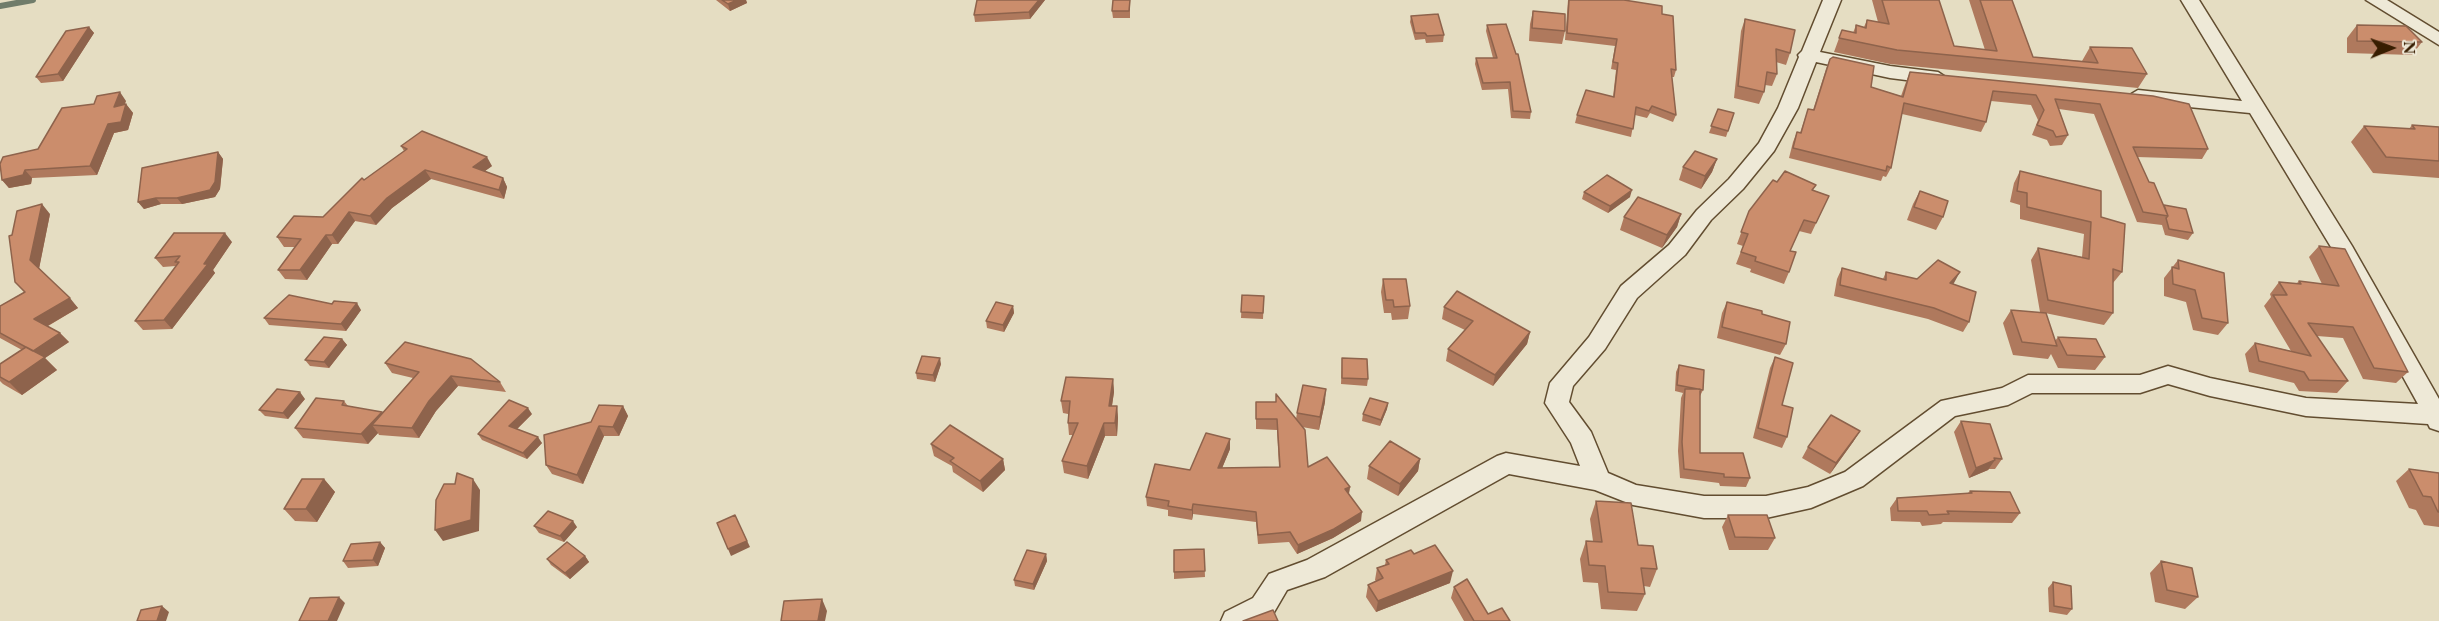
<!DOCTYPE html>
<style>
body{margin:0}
#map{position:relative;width:2439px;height:621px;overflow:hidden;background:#e5ddc2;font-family:"EB Garamond",serif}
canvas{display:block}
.north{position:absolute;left:2361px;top:18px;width:60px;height:60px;-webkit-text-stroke:4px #eee9d7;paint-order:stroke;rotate:89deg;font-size:16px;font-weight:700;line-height:24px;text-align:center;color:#371d00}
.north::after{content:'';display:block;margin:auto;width:21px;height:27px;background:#371d00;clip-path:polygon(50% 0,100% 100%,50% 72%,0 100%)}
</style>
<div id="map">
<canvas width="2439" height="621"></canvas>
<div class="north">N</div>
</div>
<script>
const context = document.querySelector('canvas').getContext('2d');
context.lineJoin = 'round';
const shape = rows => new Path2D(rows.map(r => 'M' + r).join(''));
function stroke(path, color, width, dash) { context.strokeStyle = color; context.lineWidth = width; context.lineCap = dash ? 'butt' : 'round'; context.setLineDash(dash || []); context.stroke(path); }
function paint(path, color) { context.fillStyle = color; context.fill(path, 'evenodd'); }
const stream = shape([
 [0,6,33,0]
]);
const minor = shape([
 [1823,0,1841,0,1820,52,1890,66,1938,72,1947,78,1938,84,1890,78,1816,62,1798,108,1774,151,1743,189,1711,220,1685,255,1637,298,1605,349,1573,386,1569,402,1591,432,1608,473,1636,485,1704,496,1766,496,1808,487,1845,472,1941,401,2002,388,2028,375,2140,375,2168,366,2210,378,2306,398,2418,404,2334,252,2250,113,2138,102,2128,96,2138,90,2242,101,2181,0,2199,0,2352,246,2439,399,2439,431,2430,428,2428,424,2306,416,2210,396,2168,384,2140,393,2032,393,2008,405,1955,416,1863,486,1811,508,1766,518,1704,518,1633,505,1595,490,1509,474,1325,577,1287,590,1273,614,1261,621,1221,621,1225,612,1253,598,1269,574,1307,560,1497,456,1506,453,1580,466,1571,443,1545,403,1550,383,1589,337,1621,286,1669,245,1697,210,1729,179,1759,143,1778,108,1799,57,1798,55,1802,51,1823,0],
 [2366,0,2387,0,2439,32,2439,45,2366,0]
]);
const wall = shape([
 [716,0,746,0,747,3,730,11],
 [977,0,1045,0,1030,19,975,22,974,15],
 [1130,0,1130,18,1113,18,1112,11],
 [1568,0,1624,0,1662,14,1676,70,1674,77,1672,77,1676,115,1673,122,1650,113,1647,118,1635,115,1631,137,1575,123,1577,115,1613,97,1616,70,1611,69,1615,46,1565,40],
 [1872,0,1939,0,1954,46,1985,50,1969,0,2012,0,2033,57,2082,61,2090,47,2147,74,2138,88,1890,64,1834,52,1842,30,1853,33,1856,25,1864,27,1867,20,1878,22],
 [1533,11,1565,31,1562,44,1529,41,1530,24],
 [1411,16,1444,35,1443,42,1426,43,1425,39,1415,40,1410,22],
 [1745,19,1790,53,1786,65,1776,62,1777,74,1772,86,1765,85,1764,92,1759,104,1734,98,1741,31],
 [1487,25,1531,112,1530,119,1511,118,1508,89,1482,90,1475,64,1476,58,1493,58,1486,31],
 [2357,25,2422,42,2412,55,2347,53,2347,38],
 [89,27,94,33,63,81,41,83,36,77],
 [1830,59,1871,87,1901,96,1906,82,1910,72,2153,96,2208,149,2202,159,2137,157,2149,182,2164,205,2193,233,2188,240,2165,235,2162,225,2137,222,2094,114,2059,109,2068,135,2062,145,2050,146,2047,140,2032,135,2038,120,2031,105,1991,101,1986,122,1981,132,1902,114,1891,168,1886,177,1883,176,1881,181,1789,158,1793,142,1797,132,1800,133,1808,109,1813,110,1826,69],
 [126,101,124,105,126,104,133,113,128,130,114,133,97,175,32,178,31,184,9,188,2,180,38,149],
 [1718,109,1734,113,1726,137,1709,133],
 [2412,125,2439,127,2439,178,2373,173,2351,142,2364,126,2409,129],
 [401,146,492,166,485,171,503,178,507,187,504,199,431,179,392,208,376,225,355,221,338,244,332,244,307,280,285,279,278,270,295,247,284,247,277,237,323,217,364,180,404,151],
 [218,152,223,159,220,189,215,197,182,204,161,204,144,209,138,202],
 [1717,159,1712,172,1701,189,1679,180,1683,167],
 [2020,171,2101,217,2122,272,2113,283,2113,313,2104,325,2040,312,2031,260,2038,248,2082,257,2084,234,2020,219,2020,205,2010,202,2014,183],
 [1777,182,1816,185,1813,190,1829,196,1811,234,1799,231,1790,251,1789,272,1784,284,1750,272,1751,269,1736,264,1743,246,1737,244,1749,211],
 [1920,191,1943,217,1936,230,1907,220,1913,204],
 [1584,192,1630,197,1608,213,1582,199],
 [50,214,39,268,78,308,48,326,60,333,69,342,45,358,57,370,22,395,3,384,0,381,0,364,22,350,0,338,0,306,24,292,15,282],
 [1681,214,1677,227,1662,248,1620,230,1624,217],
 [232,242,213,270,215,273,172,329,143,330,135,321,176,266,163,267,155,258],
 [2319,246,2408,372,2396,383,2363,379,2343,338,2317,336,2348,381,2337,393,2299,391,2294,383,2249,372,2245,354,2255,343,2291,351,2264,306,2271,297,2270,294,2279,282,2296,284,2299,281,2322,284,2309,257],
 [2178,260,2228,323,2218,335,2193,330,2186,302,2164,296,2164,278],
 [1842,268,1883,279,1886,272,1917,279,1954,283,1953,284,1969,322,1963,332,1928,319,1834,296,1837,279],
 [1383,279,1410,306,1408,319,1392,320,1391,313,1384,313,1381,292],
 [1242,295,1264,296,1263,319,1241,318],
 [1727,302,1762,314,1786,344,1780,355,1717,338,1722,313],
 [1013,306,1014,313,1004,332,987,328,986,321],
 [1444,307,1530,332,1527,344,1493,386,1446,361,1448,349,1465,330,1442,319],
 [361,310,346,331,269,325,264,318],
 [2011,310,2055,341,2058,337,2105,357,2095,370,2058,368,2051,354,2048,359,2013,355,2003,323],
 [342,339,347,345,329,368,310,366,305,360],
 [1775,357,1787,437,1782,448,1753,438,1770,368],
 [1342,358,1368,379,1367,386,1341,384],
 [385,363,500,382,506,392,458,386,436,411,419,438,379,435,378,433,368,444,303,438,295,428,344,401,348,406,382,413,413,378,392,373],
 [941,364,935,382,917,379,916,373],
 [1679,365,1703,390,1700,396,1700,453,1750,478,1746,487,1720,486,1719,483,1680,478,1678,451,1681,398,1683,393,1675,391,1676,372],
 [1113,379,1114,392,1112,406,1117,406,1118,418,1117,436,1105,436,1088,479,1064,473,1062,461,1073,435,1069,435,1068,423,1068,414,1063,413,1061,401],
 [1276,394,1296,419,1297,413,1325,402,1319,430,1302,427,1308,467,1350,487,1349,494,1361,521,1333,538,1297,554,1289,542,1258,544,1256,522,1193,514,1192,520,1168,516,1168,510,1147,506,1146,497,1190,470,1230,449,1222,468,1279,467,1277,430,1256,429,1256,402,1276,402],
 [305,399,288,419,265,416,259,410],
 [1388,403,1387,409,1380,426,1362,421,1363,414],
 [623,406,628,416,619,436,604,436,583,484,552,474,546,465,591,422],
 [532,414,517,429,542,443,527,459,482,440,478,434],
 [1961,421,2002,459,1995,469,1989,469,1988,470,1969,478,1954,432],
 [1860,431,1853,442,1830,474,1802,458,1808,447],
 [931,444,1003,459,1005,470,983,492,953,472,952,466,934,456],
 [1420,459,1418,471,1398,496,1367,479,1369,466],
 [2409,469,2439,473,2439,527,2424,525,2416,510,2409,508,2396,481],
 [324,479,335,492,317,522,295,521,284,509],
 [1970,491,2020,513,2012,523,1943,522,1941,524,1922,526,1920,522,1891,521,1890,508,1897,498,1968,493],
 [1596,501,1638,545,1657,569,1650,587,1644,586,1645,594,1637,611,1601,609,1598,583,1583,582,1580,559,1586,541,1593,541,1590,519],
 [1728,515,1775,538,1768,550,1729,550,1722,527],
 [534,526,577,527,564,542,539,533],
 [380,542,385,548,378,566,348,568,343,561],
 [1204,549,1205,577,1174,579,1174,550],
 [1046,554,1047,561,1034,590,1015,586,1014,580],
 [1414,554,1450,583,1376,612,1366,597,1368,585,1376,581,1375,580,1377,568,1385,565,1386,560],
 [585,556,589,562,570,579,551,565,547,559],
 [2161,561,2198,597,2185,609,2155,602,2150,573],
 [2053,582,2072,609,2067,615,2049,612,2048,588],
 [1454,587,1488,614,1510,621,1464,621,1451,598]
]);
const shadedWall = shape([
 [737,0,746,0,747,3,730,11,728,4],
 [1039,0,1045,0,1030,19,1029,12],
 [89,27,94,33,63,81,58,74],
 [120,92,126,101,120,115,114,107],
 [126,104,133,113,128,130,114,133,97,175,90,166,108,124],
 [218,152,223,159,220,189,215,197,182,204,177,198],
 [487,157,492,166,478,176,473,167],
 [1717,159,1712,172,1701,189,1705,176],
 [25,170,32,178,31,184,9,188,2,180],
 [425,170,431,179,392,208,376,225,370,216,387,198],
 [503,178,507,187,504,199,499,190],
 [1632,190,1630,197,1608,213,1610,206],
 [156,198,161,204,144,209,138,202],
 [42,204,50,214,39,269,30,260],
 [349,212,355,221,338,244,332,235],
 [1681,214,1677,227,1662,248,1667,235],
 [225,233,232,242,213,270,215,273,172,329,164,320],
 [326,235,332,244,307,280,300,270],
 [1960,272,1954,283,1944,294,1950,283],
 [70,298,78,308,44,328,34,319],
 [357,303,361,310,346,331,341,324],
 [1013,306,1014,313,1004,332,1003,325],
 [1530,332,1527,344,1493,386,1495,375],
 [60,333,69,342,45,358,57,370,22,395,9,382,32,351],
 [342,339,347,345,329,368,324,362],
 [940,358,941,364,935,382,933,375],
 [451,376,458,386,436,411,419,438,412,428,429,401],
 [1113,379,1114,392,1110,418,1109,406],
 [1326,389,1325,402,1319,430,1320,417],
 [300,392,305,399,288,419,283,413],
 [1388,403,1387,409,1380,426,1381,420],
 [623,406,628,416,619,436,613,427],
 [1117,406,1118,418,1117,436,1115,423],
 [528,408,532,414,513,433,509,426],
 [382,412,389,422,372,425,378,433,368,444,361,434],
 [1104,423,1105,436,1088,479,1087,466],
 [599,426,604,436,583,484,577,475],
 [1860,431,1853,442,1830,474,1836,463],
 [538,437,542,443,527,459,523,453],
 [1230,439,1230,449,1218,478,1218,468],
 [1003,459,1005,470,983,492,980,481],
 [1420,459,1418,471,1398,496,1400,484],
 [1995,460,1988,470,1969,478,1976,468],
 [324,479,335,492,317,522,306,509],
 [473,479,480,490,479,531,443,541,435,530],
 [1350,487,1348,497,1345,489],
 [1193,504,1193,514,1192,520,1192,510],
 [1362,512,1361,521,1333,538,1297,554,1298,545],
 [735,515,750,547,731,556,728,549],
 [573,521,577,527,564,542,560,536],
 [380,542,385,548,378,566,373,560],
 [1046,554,1047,561,1034,590,1033,584],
 [585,556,589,562,570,579,565,573],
 [1453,571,1450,583,1376,612,1378,601],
 [339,597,345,603,337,621,328,621],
 [822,599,827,611,825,621,818,621],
 [162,606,169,612,166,621,157,621]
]);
const building = shape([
 [722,0,737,0,728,4,722,0],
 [977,0,1039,0,1029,12,974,15,977,0],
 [1113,0,1130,0,1129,11,1112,11,1113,0],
 [1569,0,1624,0,1662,6,1662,14,1673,16,1676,70,1671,69,1676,115,1652,106,1649,111,1636,107,1633,129,1577,115,1586,90,1614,97,1618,63,1613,62,1617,39,1567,33,1569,0],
 [1882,0,1939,0,1954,46,1997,51,1980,0,2012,0,2033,57,2098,63,2090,47,2132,48,2147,74,1897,50,1839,38,1842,30,1856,33,1856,25,1866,28,1867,20,1889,24,1882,0],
 [1533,11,1565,14,1565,31,1532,28,1533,11],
 [1438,14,1444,35,1427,36,1425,33,1415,33,1411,16,1438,14],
 [1745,19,1795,30,1790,53,1776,49,1777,74,1767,72,1764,92,1738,86,1745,19],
 [1506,24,1516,54,1518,54,1531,112,1513,111,1510,82,1483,83,1476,58,1497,58,1487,25,1506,24],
 [2357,25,2406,26,2422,42,2357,41,2357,25],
 [89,27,58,74,36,77,66,31,89,27],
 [1833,57,1874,66,1871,87,1903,97,1910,72,2153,96,2189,104,2208,149,2133,147,2149,182,2154,183,2168,216,2143,212,2100,104,2055,99,2068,135,2056,137,2053,131,2037,125,2044,110,2036,95,1993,91,1986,122,1904,103,1891,168,1887,166,1886,171,1793,148,1797,132,1801,133,1808,109,1814,110,1830,59,1833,57],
 [120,92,114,107,126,104,121,122,108,124,90,166,25,170,23,175,2,180,0,164,3,157,38,149,62,108,94,104,97,96,120,92],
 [1718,109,1734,113,1728,131,1711,126,1718,109],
 [2412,125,2439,127,2439,161,2386,157,2364,126,2415,129,2412,125],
 [422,131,487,157,473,167,503,178,499,190,425,170,387,198,370,216,349,212,332,235,326,235,300,270,278,270,301,239,277,237,294,216,323,217,362,178,364,180,407,149,401,146,422,131],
 [1695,151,1717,159,1705,176,1683,167,1695,151],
 [218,152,215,182,210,190,177,198,156,198,138,202,142,168,218,152],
 [1785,171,1816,185,1812,190,1829,196,1816,223,1804,220,1790,251,1796,252,1789,272,1755,261,1756,257,1741,252,1748,234,1741,232,1749,211,1773,180,1777,182,1785,171],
 [2020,171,2101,191,2101,217,2125,224,2122,272,2113,269,2113,313,2048,300,2038,248,2089,259,2091,222,2027,207,2027,193,2017,191,2020,171],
 [1607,175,1632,190,1610,206,1584,192,1607,175],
 [1920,191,1948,201,1943,217,1914,207,1920,191],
 [1638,197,1681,214,1667,235,1624,217,1638,197],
 [42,204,30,260,70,298,34,319,60,333,33,351,0,333,0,306,25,292,15,282,9,236,12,235,17,211,42,204],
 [2164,205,2186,209,2193,233,2169,229,2166,218,2168,216,2164,205],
 [174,233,225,233,204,264,208,264,164,320,135,321,179,262,175,262,180,256,155,258,174,233],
 [2319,246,2345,249,2408,372,2374,368,2353,327,2308,323,2348,381,2309,380,2304,372,2259,361,2255,343,2311,356,2273,295,2287,295,2279,282,2301,284,2299,281,2339,286,2319,246],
 [1938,260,1960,272,1950,283,1976,292,1969,322,1934,308,1840,285,1842,268,1886,280,1886,272,1917,279,1938,260],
 [2178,260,2224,273,2228,323,2202,318,2195,290,2173,284,2172,267,2179,269,2178,260],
 [1383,279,1406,279,1410,306,1394,307,1393,300,1386,300,1383,279],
 [1457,291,1530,332,1495,375,1448,349,1473,321,1444,307,1457,291],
 [289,295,332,304,334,301,357,303,341,324,264,318,289,295],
 [1242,295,1264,296,1263,313,1241,312,1242,295],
 [996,302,1013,306,1003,325,986,321,996,302],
 [1727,302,1762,311,1762,314,1790,322,1786,344,1722,327,1727,302],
 [2011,310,2046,313,2057,346,2022,342,2011,310],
 [324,337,342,339,324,362,305,360,324,337],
 [2058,337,2096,339,2105,357,2067,355,2058,337],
 [405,342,471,359,500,382,451,376,429,401,412,428,372,425,419,372,385,363,405,342],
 [26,347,45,357,9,382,0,377,0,364,26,347],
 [922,356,940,358,933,375,916,373,922,356],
 [1775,357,1793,363,1782,405,1793,408,1787,437,1758,428,1775,357],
 [1342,358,1367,359,1368,379,1342,378,1342,358],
 [1679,365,1704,370,1703,390,1677,385,1679,365],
 [1066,377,1113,379,1109,406,1117,406,1115,423,1104,423,1087,466,1062,461,1078,423,1068,423,1070,401,1061,401,1066,377],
 [1303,385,1326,389,1320,417,1297,413,1303,385],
 [277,389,300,392,283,413,259,410,277,389],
 [1685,389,1700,389,1700,453,1743,453,1750,478,1724,477,1724,474,1684,469,1682,442,1685,389],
 [1276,394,1305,430,1308,467,1327,457,1350,487,1345,489,1362,512,1334,529,1298,545,1290,532,1258,535,1256,512,1193,504,1192,510,1168,506,1169,501,1146,497,1155,464,1190,470,1206,433,1230,439,1218,468,1280,467,1277,419,1256,419,1256,402,1276,402,1276,394],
 [316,398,344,401,342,405,382,412,361,434,295,428,316,398],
 [1370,398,1388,403,1381,420,1363,414,1370,398],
 [509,400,528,408,509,426,538,437,523,453,478,434,509,400],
 [599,405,623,406,613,427,599,426,577,475,546,465,544,435,591,422,599,405],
 [1831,415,1860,431,1836,463,1808,447,1831,415],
 [1961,421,1990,424,2002,459,1994,458,1995,460,1976,468,1961,421],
 [950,425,1003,459,980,481,950,461,954,458,931,444,950,425],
 [1390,441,1420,459,1400,484,1369,466,1390,441],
 [2409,469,2439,473,2439,512,2438,512,2431,497,2423,496,2409,469],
 [457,473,473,479,471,520,435,530,436,500,444,484,455,484,457,473],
 [302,479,324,479,306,509,284,509,302,479],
 [1970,491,2010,492,2020,513,1947,511,1949,514,1929,515,1927,511,1898,511,1897,498,1972,493,1970,491],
 [1596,501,1631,503,1638,545,1653,546,1657,569,1641,568,1645,594,1608,592,1605,566,1589,565,1586,541,1602,542,1596,501],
 [548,511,573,521,560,536,534,526,548,511],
 [735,515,747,541,728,549,717,523,735,515],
 [1728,515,1767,515,1775,538,1735,537,1728,515],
 [380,542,373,560,343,561,351,544,380,542],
 [567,542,585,556,565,573,547,559,567,542],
 [1435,545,1453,571,1378,601,1368,585,1383,578,1377,568,1389,564,1386,560,1411,550,1414,554,1435,545],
 [1204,549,1205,571,1174,572,1174,550,1204,549],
 [1027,550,1046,554,1033,584,1014,580,1027,550],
 [2161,561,2192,568,2198,597,2167,590,2161,561],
 [1467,579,1488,614,1502,608,1510,621,1474,621,1454,587,1467,579],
 [2053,582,2071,586,2072,609,2054,606,2053,582],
 [339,597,328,621,299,621,310,598,339,597],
 [822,599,818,621,781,621,784,601,822,599],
 [162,606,157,621,137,621,141,610,162,606],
 [1273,610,1278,621,1243,621,1273,610]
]);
stroke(stream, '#707c6a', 6);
stroke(minor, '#624d30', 3);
paint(minor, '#eee9d7');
paint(wall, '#af795d');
paint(shadedWall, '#8e634c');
paint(building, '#cb8d6c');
stroke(building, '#8e634c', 1.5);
</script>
